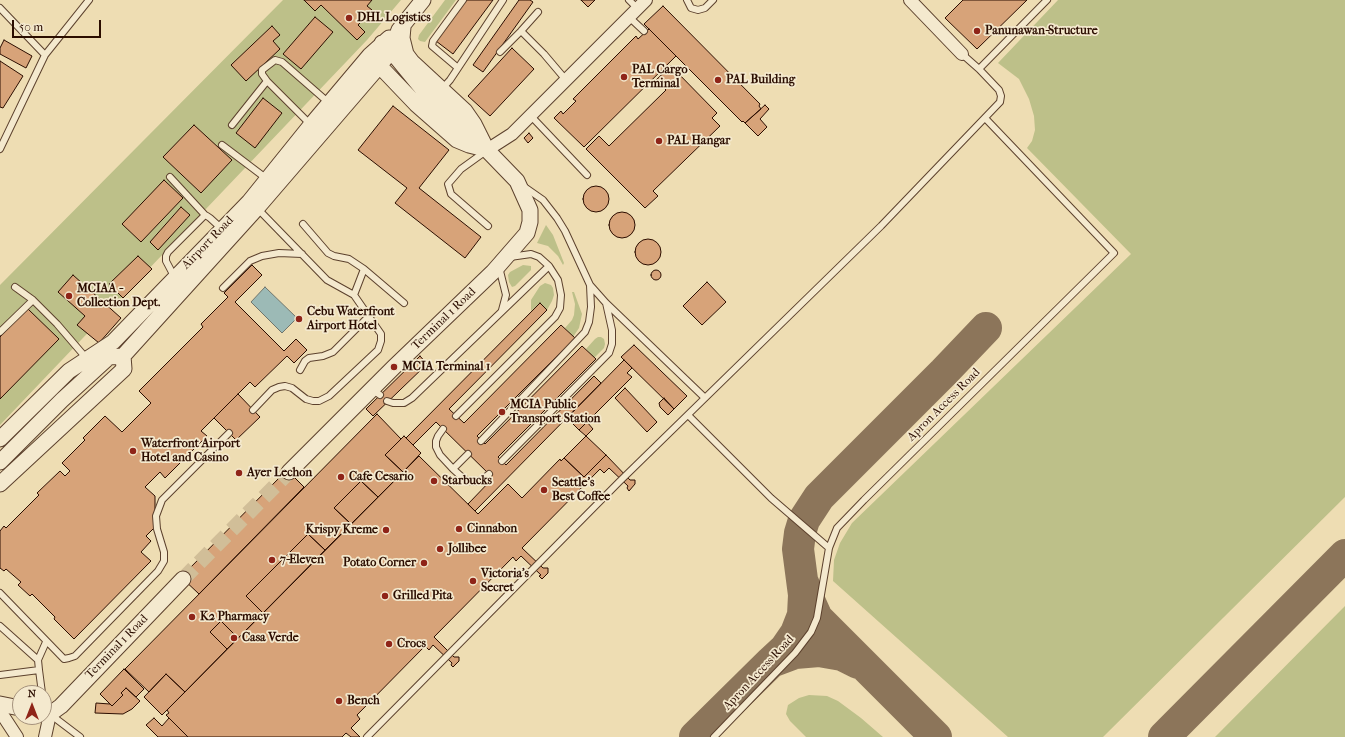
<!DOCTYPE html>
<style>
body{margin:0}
#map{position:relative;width:1345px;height:737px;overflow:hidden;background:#eeddb3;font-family:"IM FELL French Canon",serif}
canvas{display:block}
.north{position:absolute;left:12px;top:685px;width:40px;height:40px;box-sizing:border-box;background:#f4e9ce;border:1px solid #a4917c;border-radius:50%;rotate:0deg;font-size:11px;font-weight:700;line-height:16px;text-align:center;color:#2b0d00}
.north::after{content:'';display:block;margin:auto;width:14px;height:18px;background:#8f2418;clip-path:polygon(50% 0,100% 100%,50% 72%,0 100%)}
.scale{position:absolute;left:12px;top:20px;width:89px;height:18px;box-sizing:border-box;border:2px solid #2b0d00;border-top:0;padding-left:5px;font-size:12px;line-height:14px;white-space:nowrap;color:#2b0d00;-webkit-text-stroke:3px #f4e9ce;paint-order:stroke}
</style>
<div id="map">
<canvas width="1345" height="737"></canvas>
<div class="north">N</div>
<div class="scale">50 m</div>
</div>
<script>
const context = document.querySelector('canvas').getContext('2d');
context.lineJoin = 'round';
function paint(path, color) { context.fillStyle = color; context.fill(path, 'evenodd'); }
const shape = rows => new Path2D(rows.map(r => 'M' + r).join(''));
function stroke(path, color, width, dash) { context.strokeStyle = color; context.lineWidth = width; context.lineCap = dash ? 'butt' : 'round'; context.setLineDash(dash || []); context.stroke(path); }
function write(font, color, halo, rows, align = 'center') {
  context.font = font + ' "IM FELL French Canon",serif'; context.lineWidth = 3.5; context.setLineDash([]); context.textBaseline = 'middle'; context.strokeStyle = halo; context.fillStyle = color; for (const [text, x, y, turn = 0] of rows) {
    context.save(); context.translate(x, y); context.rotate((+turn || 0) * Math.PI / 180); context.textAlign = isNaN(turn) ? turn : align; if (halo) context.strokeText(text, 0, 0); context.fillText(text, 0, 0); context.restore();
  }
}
const green = shape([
 [283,0,401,0,367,40,0,425,0,285],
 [445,0,456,0,425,42,420,41,418,39,419,35],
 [1058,0,1345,0,1345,497,1103,737,1008,737,833,581,834,560,840,543,852,523,1131,254,1027,148,1032,141,1035,130,1034,116,1029,99,1019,79,998,63],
 [546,225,553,235,564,263,563,265,558,256,548,246,537,243],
 [523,265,531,266,531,270,515,286,512,287,509,282,508,275,510,272],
 [545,283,551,285,553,288,554,295,552,301,547,310,540,303,531,311,531,300,540,286],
 [572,292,574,292,582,314,579,328,573,337,565,328,572,320,574,315,575,304],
 [598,337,601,337,604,339,605,344,604,348,594,358,586,349,595,339],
 [1345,606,1345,737,1215,737],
 [809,695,827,696,838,701,861,718,883,737,806,737,790,721,786,714,788,705,799,698]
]);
const water = shape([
 [265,287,297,318,282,333,251,302,265,287]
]);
const taxiway = shape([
 [804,585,808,598,817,618,936,737],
 [771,662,785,649,796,633,803,615,804,595,798,549,800,533,804,520,819,497,944,372,986,328],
 [695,737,771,662,795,653,819,651,842,655,858,663],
 [1164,737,1345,555]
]);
const building = shape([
 [304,0,372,0,367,6,372,10,358,25,365,32,357,40,321,5,315,11,304,0],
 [466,0,493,0,453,54,436,41,466,0],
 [519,0,530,0,533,2,483,72,473,65,519,0],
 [581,0,595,0,588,7,581,0],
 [963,0,1027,0,977,49,945,18,963,0],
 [663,6,760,104,759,106,761,109,745,123,743,121,742,122,644,24,663,6],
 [315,17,333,32,301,69,283,54,315,17],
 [272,26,280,35,273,41,280,49,246,81,231,65,272,26],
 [649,29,676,56,584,147,554,118,561,111,563,114,576,101,573,99,636,36,638,39,649,29],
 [4,40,32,56,26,68,0,54,0,48,4,40],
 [512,48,534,69,490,116,468,96,512,48],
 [0,61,23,76,3,108,0,107,0,61],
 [671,66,717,113,712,118,720,126,653,191,658,196,645,208,586,149,599,136,609,146,666,90,656,80,671,66],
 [263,98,282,113,255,148,236,133,263,98],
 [765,105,769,109,760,119,767,127,758,136,745,123,765,105],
 [393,106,449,150,419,188,481,237,465,258,395,203,407,188,358,150,393,106],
 [194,125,232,160,201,193,163,157,194,125],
 [529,133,533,138,528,143,524,138,529,133],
 [164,180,183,198,141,242,122,224,164,180],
 '583 199a13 13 0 1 1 26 0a13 13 0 1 1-26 0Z',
 [181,207,190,215,158,250,150,242,181,207],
 '609 225a13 13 0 1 1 26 0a13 13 0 1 1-26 0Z',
 '635 252a13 13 0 1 1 26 0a13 13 0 1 1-26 0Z',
 [138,256,152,269,123,298,109,284,138,256],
 [252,265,262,275,235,302,284,351,296,339,307,350,294,363,287,356,255,387,250,382,201,431,207,436,165,478,160,472,145,487,155,496,155,527,146,536,151,541,141,552,151,561,74,639,54,619,55,617,32,594,30,596,18,585,21,582,6,569,4,571,0,568,0,531,4,526,6,528,39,495,37,493,60,471,65,476,70,471,62,463,85,440,83,438,105,416,122,432,151,403,139,391,203,327,201,324,228,297,224,293,252,265],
 '651 275a5 5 0 1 1 10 0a5 5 0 1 1-10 0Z',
 [73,275,121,318,99,343,77,325,85,316,58,292,73,275],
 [707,282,726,302,702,325,683,306,707,282],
 [540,303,547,310,449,409,464,423,561,325,575,338,477,436,485,444,582,346,596,359,498,457,506,465,594,376,601,383,475,511,468,504,493,478,436,422,413,445,406,438,540,303],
 [28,309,59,339,0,399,0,337,28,309],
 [634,345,687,396,674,409,621,357,634,345],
 [420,356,427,364,373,416,366,409,420,356],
 [624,360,632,368,627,373,632,377,579,430,567,418,624,360],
 [625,388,657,422,647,432,615,398,625,388],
 [238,394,260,417,236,440,214,418,238,394],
 [664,398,674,409,668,415,660,407,659,403,664,398],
 [377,414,401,439,385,455,403,472,378,497,361,481,334,508,351,524,325,550,308,534,246,596,263,613,238,638,221,621,210,632,227,649,185,692,166,674,149,692,125,669,377,414],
 [587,422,593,429,586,436,579,430,587,422],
 [404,436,421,453,403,472,385,455,404,436],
 [586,436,606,455,584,477,564,458,586,436],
 [606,455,630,480,635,480,635,484,629,491,627,488,628,486,609,468,604,473,600,469,522,548,543,568,548,568,548,573,542,579,539,576,541,575,521,556,516,561,513,557,434,637,454,657,459,657,459,661,453,667,451,665,452,663,433,645,429,650,425,646,357,715,360,719,351,728,360,737,351,737,346,733,342,737,188,737,166,715,169,713,167,710,419,456,478,514,508,484,522,498,560,459,561,461,564,458,584,477,606,455],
 [287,470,304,487,199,594,181,577,287,470],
 [361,481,378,497,351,524,334,508,361,481],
 [308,534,325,550,263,613,246,596,308,534],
 [221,621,238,638,227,649,210,632,221,621],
 [124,669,144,689,136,697,126,688,121,693,123,695,112,706,100,694,124,669],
 [166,674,185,692,162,715,144,697,166,674],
 [126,688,140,701,132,709,123,714,95,713,96,703,110,704,112,706,123,695,121,693,126,688],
 [154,718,162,726,169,718,188,737,158,737,146,725,154,718]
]);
const tertiaryTunnel = shape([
 [183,579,289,472]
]);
const service = shape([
 [629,0,637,8],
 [687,0,691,8,698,10,705,8,713,0],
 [0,8,45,55],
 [629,17,644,31],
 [521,31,544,54,566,80],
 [500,52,521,31,538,12],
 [458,68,432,46,433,41,463,0],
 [979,69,1047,0],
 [267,81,262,74,262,70,275,60,282,62,329,103],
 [442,89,450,80,458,68,503,0],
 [530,115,587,175],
 [232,125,267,81,311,125],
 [222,145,267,179],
 [0,149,45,55,89,0],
 [486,151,461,169,448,184,451,194,488,226],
 [170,177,205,215,207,216,210,218,222,229],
 [523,186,543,200,557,218,565,231,590,285,606,303,705,398],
 [303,224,328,253,334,256,349,259,364,269,354,295],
 [499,267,506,295,502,310],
 [364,269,404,303],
 [175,278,166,261,166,256,168,252,205,215],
 [15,287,33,300,57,324,87,359],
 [223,288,250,261,262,256,279,253,302,254],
 [0,332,33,300],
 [300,370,305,361,309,358,323,356,333,352,369,316],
 [372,389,380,395],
 [387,401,393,403,404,403,412,398,549,266],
 [253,410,272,390,279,387,285,386,292,388,306,399,313,401,319,401,329,396,378,350,381,341,381,334,354,295,327,280,257,208],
 [688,415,771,498,829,548],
 [456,416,555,317,560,308,561,295,558,280,549,266,539,257,531,254,510,257],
 [443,429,438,436,436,441,436,447,440,455,453,469,463,478,469,481,475,482,483,479,489,474],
 [481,441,585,332,589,322,591,307,590,285],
 [502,461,609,353,612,344,612,330,606,303],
 [453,469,468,454],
 [0,593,64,659,69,658,75,656,158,571,164,561,164,552,157,529,156,516,162,500,229,433],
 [0,626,38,660],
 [39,670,42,693],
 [0,675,39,670,38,660,46,642],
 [51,715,80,737],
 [367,737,619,482,881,226,1000,102,1001,96,999,90,979,69,962,54],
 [714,737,795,653,811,632,817,618,829,548,837,528,864,500,1114,253,985,118]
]);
const minor = shape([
 [910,0,962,54],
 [487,150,512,134,646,0],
 [0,711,17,737],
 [45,737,50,714]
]);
const tertiary = shape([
 [403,27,402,38,406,54,412,62,465,111,474,124,484,144],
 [373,59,416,104,457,140,469,145,481,148],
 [0,439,69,371,113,342,249,202,311,125,370,55,389,38],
 [0,462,62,400,109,357,123,356,257,208,380,65,391,51,399,30,423,0],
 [289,472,394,367,493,272,527,233,530,222,530,210,517,181,487,150,449,116,424,91,391,51,382,43],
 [0,484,124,369,123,356],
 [0,704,20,708],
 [44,713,50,714,61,706,183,579]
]);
const markers = [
 [349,18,4,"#8f2418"],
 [977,31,4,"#8f2418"],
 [624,77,4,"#8f2418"],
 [718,80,4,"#8f2418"],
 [659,141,4,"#8f2418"],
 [69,296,4,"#8f2418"],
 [299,319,4,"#8f2418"],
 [394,367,4,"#8f2418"],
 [502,412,4,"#8f2418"],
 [133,451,4,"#8f2418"],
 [239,473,4,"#8f2418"],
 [341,477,4,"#8f2418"],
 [434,481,4,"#8f2418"],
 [544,490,4,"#8f2418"],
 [459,529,4,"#8f2418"],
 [386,530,4,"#8f2418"],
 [440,549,4,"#8f2418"],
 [272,560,4,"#8f2418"],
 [424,563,4,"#8f2418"],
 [473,581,4,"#8f2418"],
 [385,596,4,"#8f2418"],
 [192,617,4,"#8f2418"],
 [234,638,4,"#8f2418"],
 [389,644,4,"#8f2418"],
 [339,701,4,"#8f2418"]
];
const poiNames = [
 ["DHL Logistics",357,18],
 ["Panunawan-Structure",985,31],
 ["PAL Cargo",632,70],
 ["Terminal",632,84],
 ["PAL Building",726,80],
 ["PAL Hangar",667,141],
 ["MCIAA -",77,289],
 ["Collection Dept.",77,303],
 ["Cebu Waterfront",307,312],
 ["Airport Hotel",307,326],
 ["MCIA Terminal 1",402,367],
 ["MCIA Public",510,405],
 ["Transport Station",510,419],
 ["Waterfront Airport",141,444],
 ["Hotel and Casino",141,458],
 ["Ayer Lechon",247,473],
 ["Cafe Cesario",349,477],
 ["Starbucks",442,481],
 ["Seattle's",552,483],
 ["Best Coffee",552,497],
 ["Cinnabon",467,529],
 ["Krispy Kreme",378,530,"right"],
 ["Jollibee",448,549],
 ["7-Eleven",280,560],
 ["Potato Corner",416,563,"right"],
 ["Victoria's",481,574],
 ["Secret",481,588],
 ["Grilled Pita",393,596],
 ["K2 Pharmacy",200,617],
 ["Casa Verde",242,638],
 ["Crocs",397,644],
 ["Bench",347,701]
];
const streetNames = [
 ["Airport Road",208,243,-46],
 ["Terminal 1 Road",444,319,-44],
 ["Apron Access Road",944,405,-45],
 ["Terminal 1 Road",117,647,-46],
 ["Apron Access Road",759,673,-47]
];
paint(green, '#bdc089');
paint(water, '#9cbab6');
stroke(water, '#6f756d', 1);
stroke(taxiway, '#8c755a', 32);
paint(building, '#d7a379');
stroke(building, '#2b0d00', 1);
stroke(tertiaryTunnel, '#d1be98', 15, [15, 8]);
stroke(service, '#5c412d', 8);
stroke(minor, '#5c412d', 14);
stroke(tertiary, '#5c412d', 17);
stroke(service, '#f4e9ce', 6);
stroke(minor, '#f4e9ce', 12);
stroke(tertiary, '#f4e9ce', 15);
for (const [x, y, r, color] of markers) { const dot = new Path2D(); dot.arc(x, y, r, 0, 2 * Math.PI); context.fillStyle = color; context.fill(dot); stroke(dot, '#f4e9ce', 1.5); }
write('bold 12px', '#2b0d00', '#f4e9ce', poiNames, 'left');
write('12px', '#2b0d00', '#f4e9ce', streetNames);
</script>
